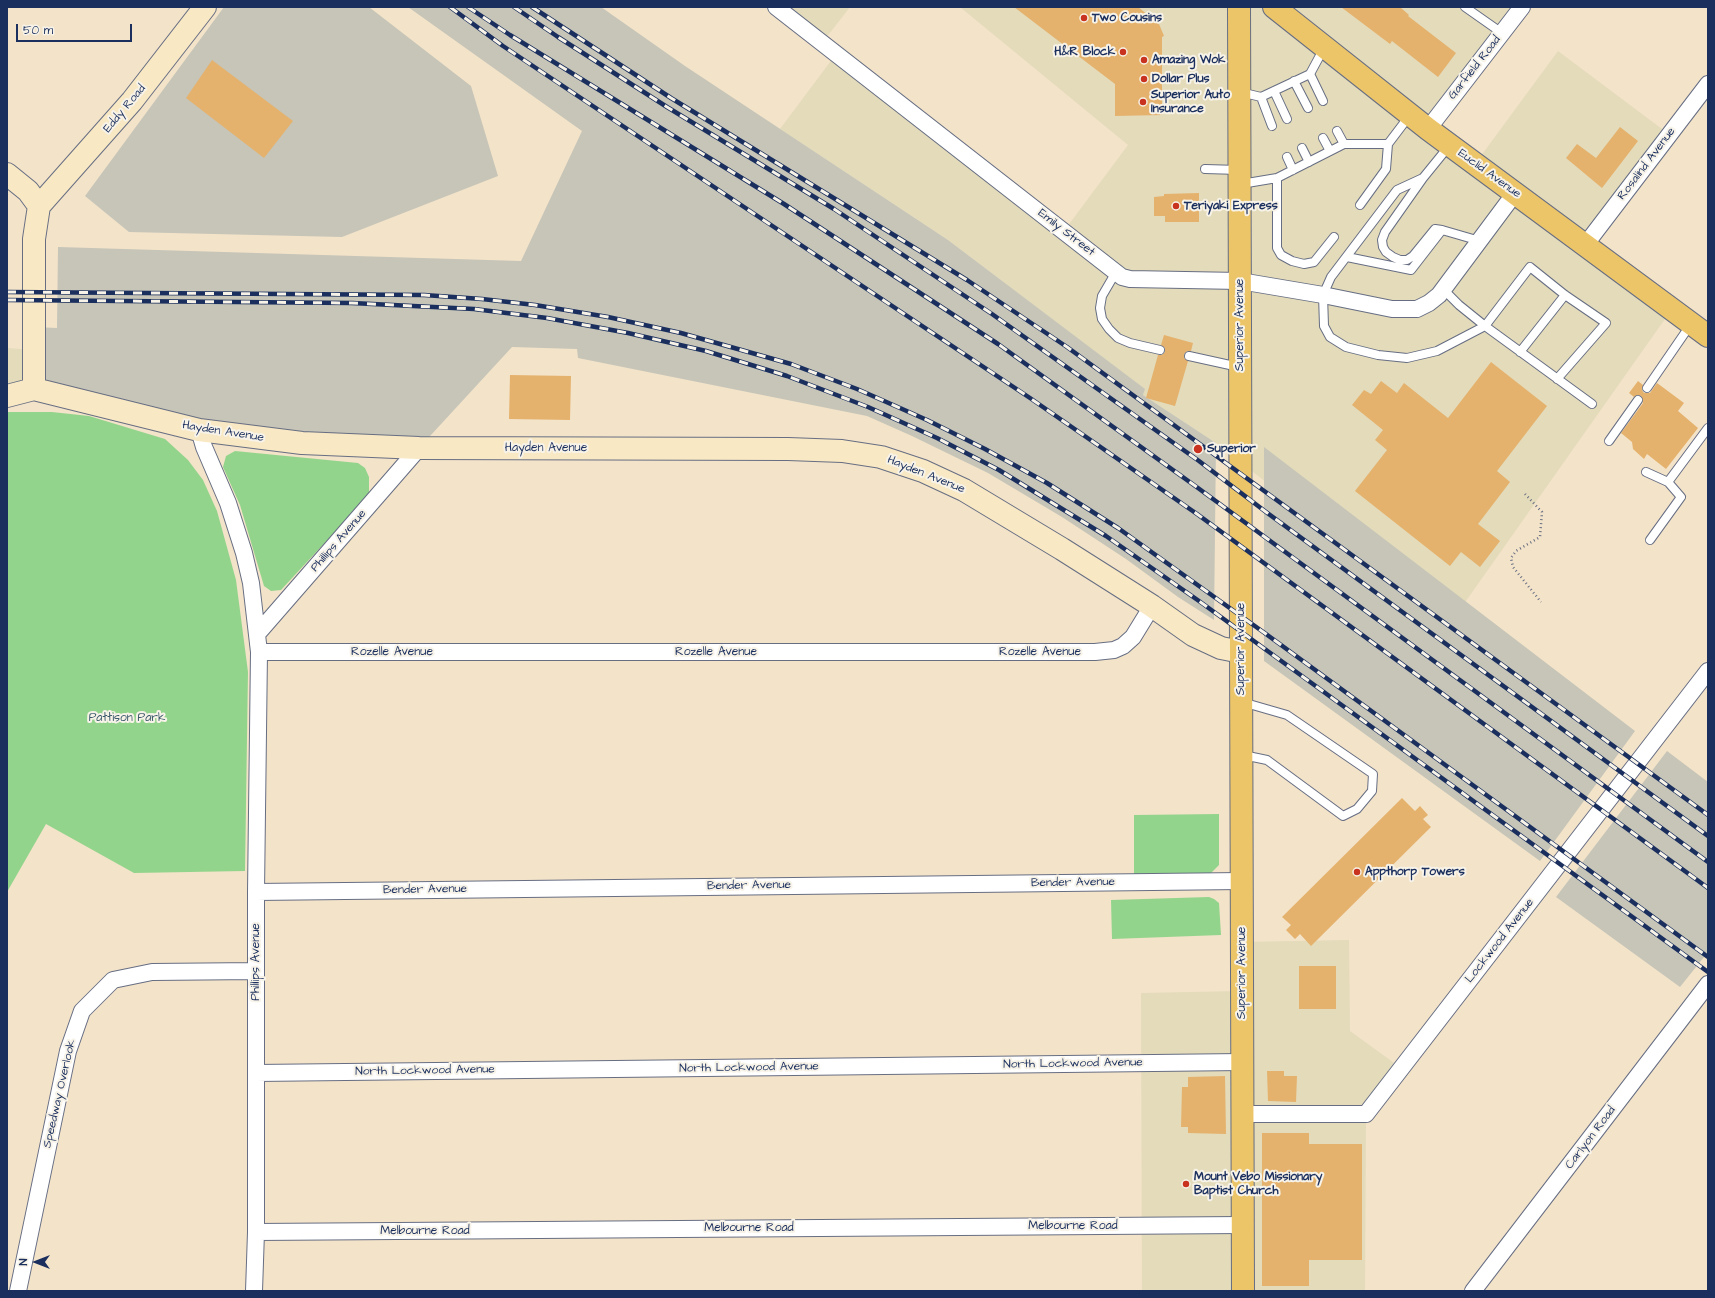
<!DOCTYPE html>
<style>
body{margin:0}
#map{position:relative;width:1715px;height:1298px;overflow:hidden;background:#f3e3c9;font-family:"Architects Daughter",sans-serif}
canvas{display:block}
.frame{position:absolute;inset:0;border:8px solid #1b2f5e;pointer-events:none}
.north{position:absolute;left:16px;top:1242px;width:40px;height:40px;-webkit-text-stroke:3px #f7f3e8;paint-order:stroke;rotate:270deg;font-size:11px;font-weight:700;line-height:16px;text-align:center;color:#1b2f5e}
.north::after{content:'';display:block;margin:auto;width:14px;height:18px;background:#1b2f5e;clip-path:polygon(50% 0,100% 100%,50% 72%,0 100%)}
.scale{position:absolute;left:16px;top:24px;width:116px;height:18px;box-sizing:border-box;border:2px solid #1b2f5e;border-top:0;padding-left:5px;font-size:12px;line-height:14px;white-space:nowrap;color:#1b2f5e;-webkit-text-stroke:3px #f7f3e8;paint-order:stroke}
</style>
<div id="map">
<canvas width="1715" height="1298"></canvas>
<div class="frame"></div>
<div class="north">N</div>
<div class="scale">50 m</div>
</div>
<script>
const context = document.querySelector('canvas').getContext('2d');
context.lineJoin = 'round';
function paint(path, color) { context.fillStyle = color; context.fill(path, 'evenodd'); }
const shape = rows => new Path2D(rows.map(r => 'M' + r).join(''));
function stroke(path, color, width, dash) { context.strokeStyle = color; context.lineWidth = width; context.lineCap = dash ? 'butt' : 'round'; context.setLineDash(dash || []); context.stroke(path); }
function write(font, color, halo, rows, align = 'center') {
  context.font = font + ' "Architects Daughter",sans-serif'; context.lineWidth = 4; context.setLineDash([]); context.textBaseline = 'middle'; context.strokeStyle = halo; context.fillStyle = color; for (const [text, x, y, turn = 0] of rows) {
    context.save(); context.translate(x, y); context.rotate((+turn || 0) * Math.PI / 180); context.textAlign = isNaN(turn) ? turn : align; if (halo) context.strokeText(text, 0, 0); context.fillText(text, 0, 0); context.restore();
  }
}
const built = shape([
 [776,7,850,7,822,43],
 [960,7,1522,7,1428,129,1475,164,1558,51,1670,135,1586,244,1672,309,1449,625,1216,443,1143,395,1144,389,948,240,780,129,836,54,1064,231,1128,145],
 [7,348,34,350,34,389,7,396],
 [1349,940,1350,1031,1401,1068,1366,1114,1365,1291,1142,1291,1141,993,1242,991,1242,942]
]);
const industrial = shape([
 [224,7,369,7,471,86,498,176,342,237,129,232,85,196],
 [408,7,601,7,685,66,948,240,1145,389,1143,395,1216,443,1214,620,1178,597,1126,559,1062,517,988,473,912,436,867,416,578,358,577,349,512,347,419,448,302,443,34,389,34,327,57,328,58,247,521,261,582,131],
 [1264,447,1635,731,1540,861,1264,661],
 [1667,751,1708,782,1708,952,1680,987,1556,897]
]);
const green = shape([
 [7,412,52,412,89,416,165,439,188,460,203,480,217,511,236,580,248,672,245,871,134,873,46,824,7,892],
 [235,451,358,463,365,468,369,477,369,495,281,590,271,591,264,586,240,505,223,467,226,456],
 [1219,814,1219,865,1211,873,1134,874,1134,815],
 [1209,897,1214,899,1219,903,1221,935,1112,939,1111,900]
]);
const building = shape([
 [1014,7,1138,7,1159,24,1164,36,1162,37,1162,115,1115,116,1115,84],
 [1341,7,1400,7,1409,15,1408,16,1456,53,1438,77,1392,41,1390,44],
 [212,60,293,121,264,158,186,98],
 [1620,127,1638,141,1602,188,1566,158,1577,144,1596,158],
 [1199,193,1199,222,1165,222,1165,216,1154,216,1154,197,1164,196,1164,194],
 [1164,335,1193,343,1191,351,1187,351,1184,354,1184,358,1188,361,1175,406,1146,398,1158,355,1162,355,1165,352,1165,348,1161,345],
 [1491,362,1547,406,1497,471,1510,482,1478,524,1500,541,1480,567,1461,552,1450,566,1355,491,1387,450,1375,440,1383,430,1352,405,1364,390,1371,394,1381,381,1397,393,1404,383,1448,418],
 [510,375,571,376,570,420,509,419],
 [1638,381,1643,385,1642,390,1644,393,1650,393,1657,383,1684,403,1678,411,1698,428,1666,469,1647,454,1644,459,1633,449,1632,442,1621,433,1643,403,1641,396,1638,395,1634,397,1629,393],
 [1402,798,1415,811,1420,806,1428,815,1423,819,1431,827,1311,946,1300,934,1295,939,1286,930,1291,925,1282,917],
 [1299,966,1336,966,1336,1009,1299,1009],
 [1267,1071,1284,1071,1284,1076,1297,1076,1296,1102,1268,1101],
 [1225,1076,1226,1134,1188,1133,1188,1127,1181,1127,1182,1087,1188,1087,1188,1077],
 [1262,1133,1309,1133,1309,1144,1362,1144,1362,1260,1309,1260,1309,1286,1262,1286]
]);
const path = shape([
 [1525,494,1542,512,1540,537,1516,551,1511,558,1513,567,1541,602]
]);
const lane = shape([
 [1465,7,1502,33],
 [1310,74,1323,101],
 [1294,81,1308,108],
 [1274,91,1287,119],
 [1240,92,1261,97,1310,74,1324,48],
 [1261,97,1272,126],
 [1337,131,1344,144],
 [1323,138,1330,151],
 [1449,146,1423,178,1397,190,1331,277,1323,295,1324,326,1330,337,1346,347,1378,355,1407,358,1437,351,1485,326,1530,267,1565,295,1606,323,1557,379],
 [1302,148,1309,162],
 [1287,157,1293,170],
 [1205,169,1239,170],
 [1277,178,1277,248,1281,255,1292,261,1304,264,1314,262,1334,237],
 [1423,178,1385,232,1382,240,1383,247,1386,252,1393,257,1400,260,1407,260,1413,256,1435,229,1442,230],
 [1241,184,1277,178,1344,144,1388,144,1410,115],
 [1360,205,1386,169,1388,144],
 [1347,257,1411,270,1442,230,1480,241],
 [1116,272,1102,296,1100,308,1102,319,1109,329,1118,338,1130,343,1160,350],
 [1443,289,1459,305,1485,326,1592,404],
 [1520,352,1565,295],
 [1189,356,1239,367],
 [1647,388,1691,324],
 [1609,441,1638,400],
 [1646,472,1668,482,1708,428],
 [1650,540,1681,497,1668,482],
 [1242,702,1287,715,1373,774,1372,791,1357,809,1343,816,1267,760,1243,755]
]);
const street = shape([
 [776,7,1122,277,1130,279,1240,281,1323,295,1392,309,1417,309,1429,303,1439,295,1515,193],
 [1428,129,1522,7],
 [1586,244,1708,84],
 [199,430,204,447,228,503,244,553,251,583,259,652,256,892,256,1232,254,1291],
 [258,633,419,448],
 [259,652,1095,652,1114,650,1123,646,1133,637,1152,606],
 [256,892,1242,881],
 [256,1073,1243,1062],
 [1244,1114,1366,1114,1708,671],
 [256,1232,1243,1225],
 [18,1291,68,1051,82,1011,113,980,152,972,256,971],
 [1473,1291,1708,984]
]);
const secondary = shape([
 [7,174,28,191,39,206,34,239,34,389,199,430,302,443,419,448,788,449,842,451,881,457,923,471,964,490,1062,549,1152,606,1193,635,1221,648,1241,652],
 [39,206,132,101,205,7],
 [7,396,34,389]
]);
const primary = shape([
 [1239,7,1243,1291],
 [1274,7,1428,129,1708,336]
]);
const rail = shape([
 [450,7,503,46,1030,398,1197,514,1708,888],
 [468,7,510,35,784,204,998,344,1198,488,1708,862],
 [514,7,558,37,667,107,834,209,992,314,1199,461,1266,512,1708,836],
 [532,7,671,98,967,280,1067,347,1708,815],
 [7,292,424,295,482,299,535,305,608,317,681,333,791,364,857,389,927,420,985,449,1047,483,1118,528,1266,634,1708,957],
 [7,300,352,303,474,309,547,318,628,333,706,351,787,376,868,407,937,438,999,470,1106,536,1199,601,1708,972]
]);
const markers = [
 [1084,18,4,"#c8321e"],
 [1123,52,4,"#c8321e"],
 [1144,60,4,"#c8321e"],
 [1144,79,4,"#c8321e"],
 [1143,102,4,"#c8321e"],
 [1176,206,4,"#c8321e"],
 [1198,449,5,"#c8321e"],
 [1357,872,4,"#c8321e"],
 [1186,1184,4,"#c8321e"]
];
const poiNames = [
 ["Two Cousins",1092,18],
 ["H&R Block",1115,52,"right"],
 ["Amazing Wok",1152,60],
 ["Dollar Plus",1152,79],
 ["Superior Auto",1151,95],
 ["Insurance",1151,109],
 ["Teriyaki Express",1184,206],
 ["Superior",1207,449],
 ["Appthorp Towers",1365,872],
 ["Mount Vebo Missionary",1194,1177],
 ["Baptist Church",1194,1191]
];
const streetNames = [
 ["Garfield Road",1475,68,-52],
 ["Eddy Road",125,109,-50],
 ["Rosalind Avenue",1647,164,-53],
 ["Euclid Avenue",1489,174,36],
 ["Emily Street",1066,233,38],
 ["Superior Avenue",1240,325,-90],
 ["Hayden Avenue",223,432,9],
 ["Hayden Avenue",546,448],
 ["Hayden Avenue",926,475,22],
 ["Phillips Avenue",339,541,-49],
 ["Superior Avenue",1241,649,-90],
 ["Rozelle Avenue",392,652],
 ["Rozelle Avenue",716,652],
 ["Rozelle Avenue",1040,652],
 ["Bender Avenue",1073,883,-1],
 ["Bender Avenue",749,886,-1],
 ["Bender Avenue",425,890,-1],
 ["Lockwood Avenue",1500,941,-52],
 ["Phillips Avenue",256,962,-90],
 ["Superior Avenue",1242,973,-90],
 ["North Lockwood Avenue",1073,1064,-1],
 ["North Lockwood Avenue",749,1068,-1],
 ["North Lockwood Avenue",425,1071,-1],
 ["Speedway Overlook",60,1094,-77],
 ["Carlyon Road",1591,1138,-53],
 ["Melbourne Road",1073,1226],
 ["Melbourne Road",749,1228],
 ["Melbourne Road",425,1231]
];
const parkNames = [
 ["Pattison Park",127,718]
];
paint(built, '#e3dbba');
paint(industrial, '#c6c5b8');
paint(green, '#93d48c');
paint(building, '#e5b26d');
stroke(lane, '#676e83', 10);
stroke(street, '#676e83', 18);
stroke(secondary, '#676e83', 24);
stroke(primary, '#676e83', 24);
stroke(path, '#676e83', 2.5, [1, 3]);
stroke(lane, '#fff', 8);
stroke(street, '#fff', 16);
stroke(secondary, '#f8e8c3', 22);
stroke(primary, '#edc569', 22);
stroke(rail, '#1b2f5e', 4.5);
stroke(rail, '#f7f3e8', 3, [9]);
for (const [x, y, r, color] of markers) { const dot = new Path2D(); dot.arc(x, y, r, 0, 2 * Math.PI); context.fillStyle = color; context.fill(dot); stroke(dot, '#f7f3e8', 1.5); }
write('bold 12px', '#1b2f5e', '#f7f3e8', poiNames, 'left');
write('12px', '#1b2f5e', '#f7f3e8', streetNames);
write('12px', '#39586a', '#f7f3e8', parkNames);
</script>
